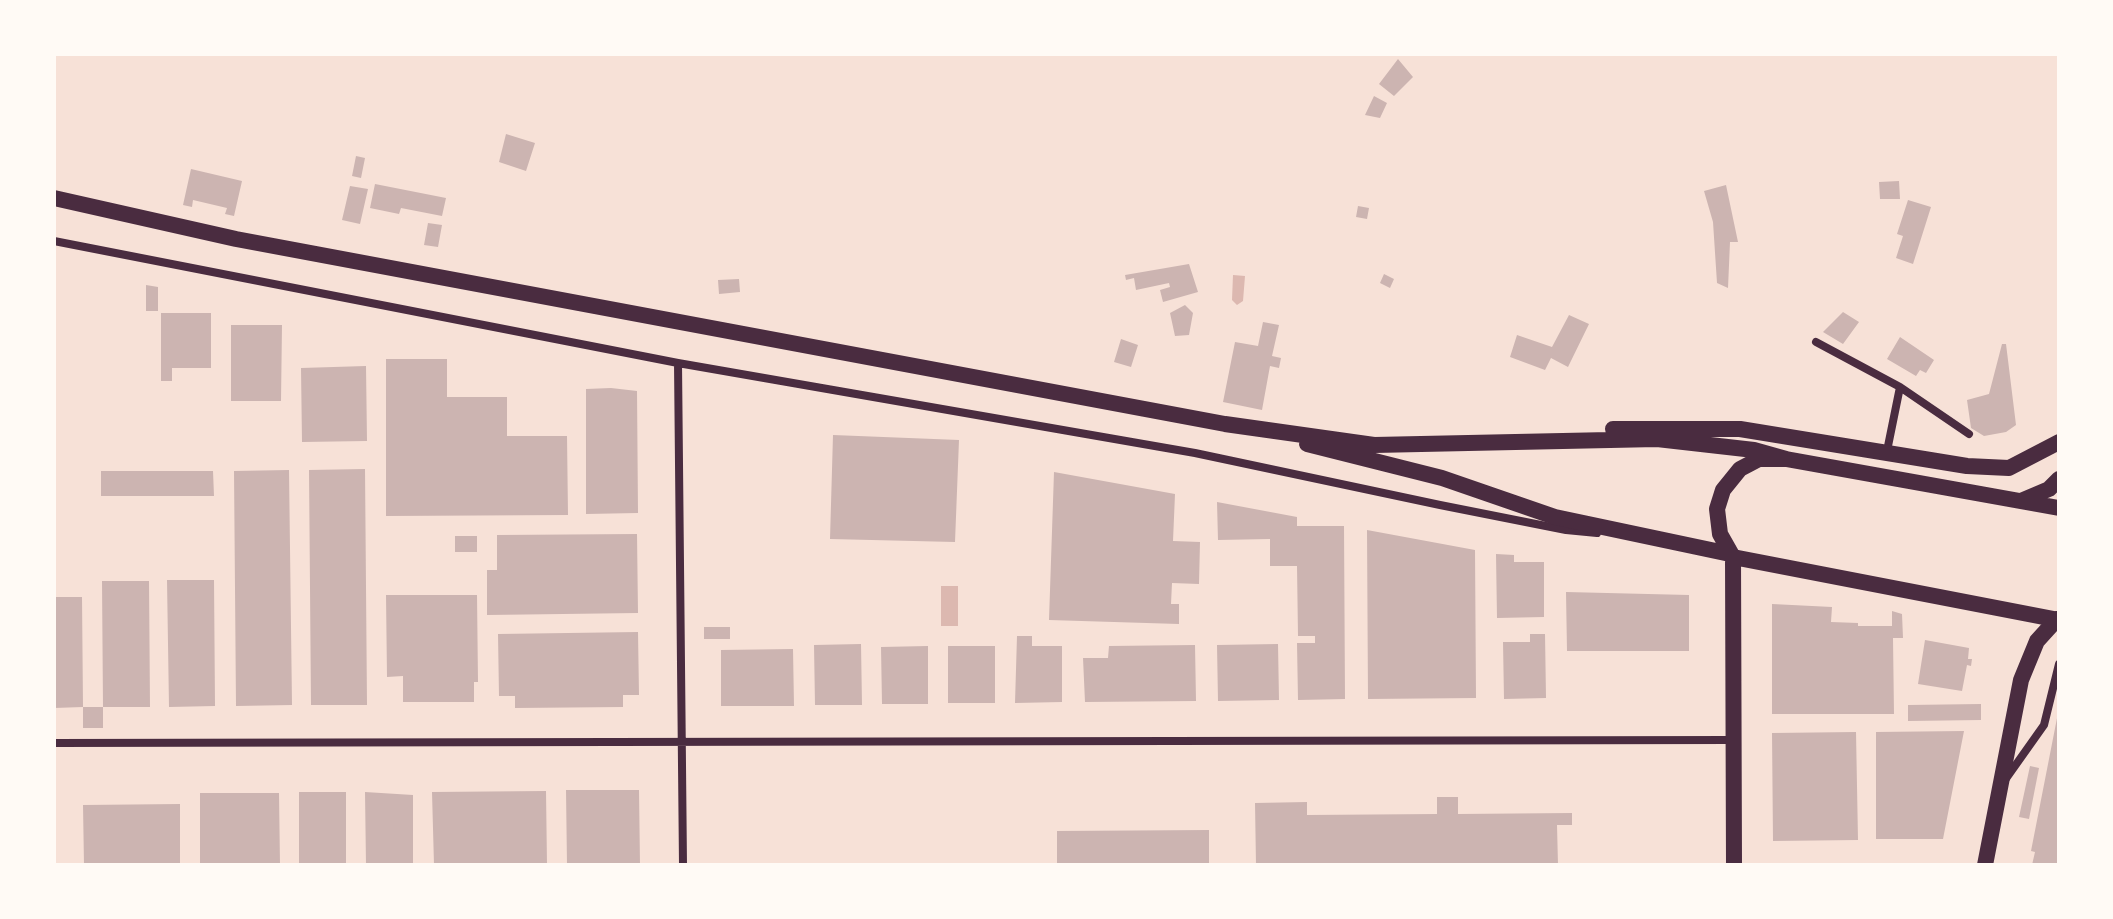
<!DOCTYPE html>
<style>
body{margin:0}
#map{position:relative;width:2113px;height:919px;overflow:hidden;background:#f7e1d7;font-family:Helvetica,sans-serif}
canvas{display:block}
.frame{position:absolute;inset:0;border:56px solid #fffaf5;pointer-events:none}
</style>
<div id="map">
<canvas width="2113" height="919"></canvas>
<div class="frame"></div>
</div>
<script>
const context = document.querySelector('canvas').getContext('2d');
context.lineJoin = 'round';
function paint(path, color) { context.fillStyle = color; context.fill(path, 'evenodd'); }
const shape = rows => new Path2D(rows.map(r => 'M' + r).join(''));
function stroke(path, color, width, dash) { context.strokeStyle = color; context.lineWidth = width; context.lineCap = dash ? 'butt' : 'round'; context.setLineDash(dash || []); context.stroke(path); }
const water = shape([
 [1233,275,1245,276,1243,301,1237,305,1232,300],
 [941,586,958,586,958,626,941,626]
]);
const building = shape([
 [1398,59,1413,77,1394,96,1379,84],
 [1374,96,1387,103,1380,118,1365,115],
 [506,134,535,143,526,171,499,162],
 [356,156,365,158,361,178,352,176],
 [191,169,242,181,234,216,225,214,227,208,193,200,192,207,183,205],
 [1899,181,1900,199,1880,199,1879,182],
 [375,184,446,198,442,216,401,208,399,214,370,208],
 [1726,185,1738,242,1730,242,1728,288,1717,283,1713,222,1704,191],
 [350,186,368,189,360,224,342,220],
 [1908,200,1931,207,1913,264,1896,258,1903,236,1897,234],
 [1358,206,1369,208,1367,219,1356,217],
 [428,223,442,225,438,247,424,245],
 [1189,264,1198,292,1163,302,1160,290,1170,287,1169,283,1136,290,1134,278,1126,280,1125,275],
 [1384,274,1394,279,1390,288,1380,283],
 [739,279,740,292,719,294,718,280],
 [146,285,158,287,158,311,146,311],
 [1185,305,1193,313,1189,335,1175,336,1170,313],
 [1843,312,1859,322,1843,344,1823,332],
 [161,313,211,313,211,368,172,368,172,381,161,381],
 [1569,315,1589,324,1568,367,1551,358,1545,370,1510,357,1517,335,1552,347],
 [1263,322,1279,325,1272,356,1281,358,1279,368,1270,366,1262,410,1223,402,1235,342,1258,346],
 [231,325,282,325,281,401,231,401],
 [1900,337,1934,360,1926,373,1920,370,1916,376,1887,359],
 [1121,339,1138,345,1131,367,1114,362],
 [2002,344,2006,344,2016,425,2006,432,1984,436,1971,428,1967,400,1989,394],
 [386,359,447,359,447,397,507,397,507,436,567,436,568,515,386,516],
 [366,366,367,441,302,442,301,368],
 [611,388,637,391,638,513,586,514,586,389],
 [833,435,959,440,955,542,830,539],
 [365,469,367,705,311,705,309,470],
 [289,470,292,705,236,706,234,471],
 [101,471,213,471,214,496,101,496],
 [1054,472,1175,494,1173,541,1200,542,1199,584,1172,583,1171,604,1179,604,1179,624,1049,620],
 [1217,502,1297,517,1297,526,1344,526,1345,699,1298,700,1297,643,1315,643,1315,636,1298,636,1297,566,1270,566,1270,539,1218,540],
 [1367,530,1475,550,1476,698,1368,699],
 [637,534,638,613,487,615,487,570,497,570,497,535],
 [455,536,477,536,477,552,455,552],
 [1496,554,1514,555,1514,562,1544,562,1544,617,1497,618],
 [167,580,214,580,215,706,169,707],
 [102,581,149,581,150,707,103,707,103,728,83,728,83,707,54,708,54,597,82,597,83,707,103,707],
 [1566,592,1689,595,1689,651,1567,651],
 [386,595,477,595,478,682,474,682,474,702,403,702,403,676,387,677],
 [1772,604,1832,607,1831,622,1858,623,1858,626,1892,626,1892,611,1902,614,1903,638,1893,638,1894,714,1772,714],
 [704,627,730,627,730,639,704,639],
 [638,632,639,695,623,695,623,707,515,708,515,696,499,696,498,634],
 [1530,634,1545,634,1546,698,1504,699,1503,642,1530,642],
 [1017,636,1032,636,1032,646,1062,646,1062,702,1015,703],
 [1925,640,1969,648,1968,659,1972,659,1971,666,1967,665,1962,691,1918,684],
 [861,644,862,705,815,705,814,645],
 [1278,644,1279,700,1218,701,1217,645],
 [1195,645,1196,701,1085,702,1083,658,1108,658,1109,646],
 [928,646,928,704,882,704,881,647],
 [948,646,995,646,995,703,948,703],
 [793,649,794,706,721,706,721,650],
 [1981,704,1981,720,1908,721,1908,705],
 [2058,713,2059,865,2032,865,2035,852,2031,851],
 [1964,731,1943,839,1876,839,1876,732],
 [1856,732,1858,840,1773,841,1772,733],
 [2030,766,2039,768,2029,819,2019,817],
 [566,790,639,790,640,865,567,865],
 [546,791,547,865,434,865,432,792],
 [299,792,346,792,346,865,299,865],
 [365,792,413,795,413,865,366,865],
 [200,793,279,793,280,865,200,865],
 [1437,797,1458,797,1458,814,1572,813,1572,825,1557,825,1558,865,1256,865,1255,803,1307,802,1307,815,1437,814],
 [180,804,180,865,84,865,83,805],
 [1209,830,1209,865,1057,865,1057,831]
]);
const minor = shape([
 [54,241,678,363,1195,453,1440,505,1566,530,1597,533],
 [1816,342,1900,387,1887,451],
 [678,363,683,865],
 [1900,387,1969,434],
 [54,743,1731,740],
 [2005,780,2044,725,2059,664]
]);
const primary = shape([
 [54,198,236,239,1225,424,1374,445,1657,439,1754,450,1786,459],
 [1613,429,1740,429,1967,466,2009,468,2059,442],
 [1307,444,1442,478,1555,517,1730,554],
 [2023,500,2049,489,2059,479],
 [2059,508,1786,459,1759,459,1740,469,1723,490,1717,509,1720,534,1733,557,2059,620],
 [1733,557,1734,865],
 [1985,865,2021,680,2037,641,2057,619]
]);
paint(water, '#dcb8b0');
paint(building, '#ccb4b1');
stroke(minor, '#4a2c40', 8);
stroke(primary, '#4a2c40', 16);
</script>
